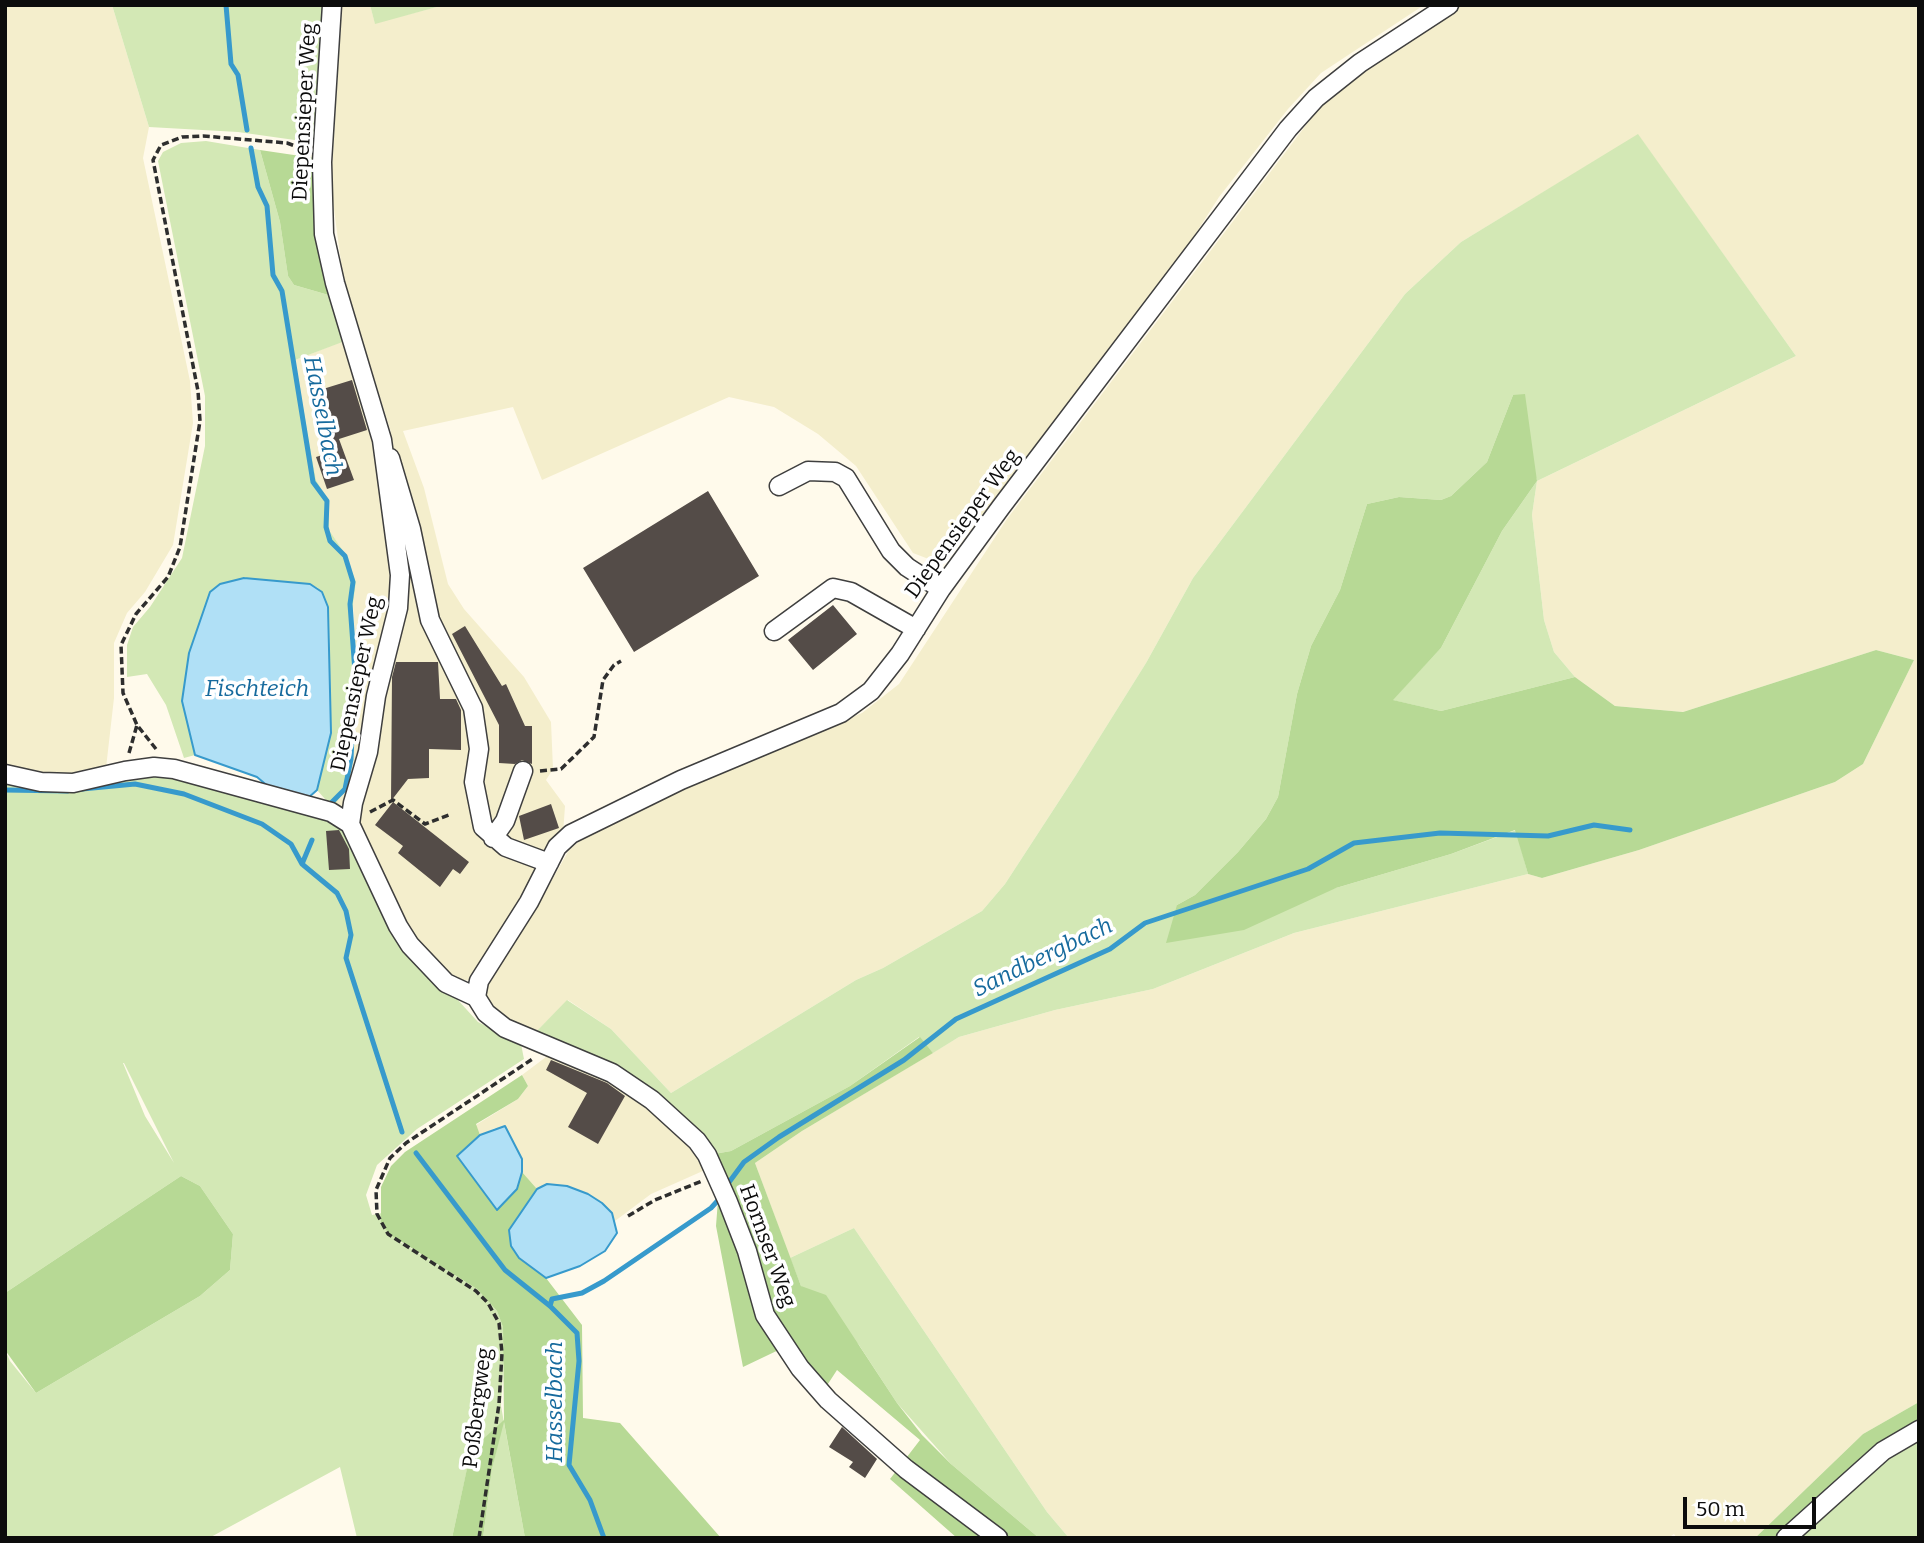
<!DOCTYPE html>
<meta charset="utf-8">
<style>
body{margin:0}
#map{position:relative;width:1924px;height:1543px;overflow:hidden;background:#fffaeb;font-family:Bitter,serif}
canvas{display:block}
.frame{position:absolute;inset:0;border:7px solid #0c0c0c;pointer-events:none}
.scale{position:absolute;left:1683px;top:1497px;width:133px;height:32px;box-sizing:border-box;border:4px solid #0c0c0c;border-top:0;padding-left:9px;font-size:21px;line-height:24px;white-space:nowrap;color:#0c0c0c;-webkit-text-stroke:5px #fff;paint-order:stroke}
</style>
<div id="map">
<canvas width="1924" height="1543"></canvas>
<div class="frame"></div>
<div class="scale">50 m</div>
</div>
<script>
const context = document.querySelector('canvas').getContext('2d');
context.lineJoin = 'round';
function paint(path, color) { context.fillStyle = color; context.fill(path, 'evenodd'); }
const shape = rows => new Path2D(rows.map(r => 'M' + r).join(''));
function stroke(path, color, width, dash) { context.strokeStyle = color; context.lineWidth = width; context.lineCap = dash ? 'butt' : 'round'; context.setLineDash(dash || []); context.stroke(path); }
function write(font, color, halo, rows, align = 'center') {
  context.font = font + ' Bitter,serif'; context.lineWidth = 7; context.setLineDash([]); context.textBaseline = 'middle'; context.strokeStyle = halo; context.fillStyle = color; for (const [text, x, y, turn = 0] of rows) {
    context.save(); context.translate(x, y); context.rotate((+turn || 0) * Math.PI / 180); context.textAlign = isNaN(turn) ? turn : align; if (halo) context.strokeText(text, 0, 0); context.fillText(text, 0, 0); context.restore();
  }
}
const farmland = shape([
 [5,5,112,5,149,127,143,158,190,381,193,423,173,545,145,592,127,613,114,643,114,698,106,768,74,775,40,774,5,767],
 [342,5,370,5,375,23,444,5,1424,5,1321,73,1288,109,1219,197,1175,266,995,504,939,563,913,553,856,466,818,434,774,407,729,397,542,480,513,407,403,431,424,488,448,584,464,609,524,677,551,722,553,769,546,780,565,806,563,834,470,980,448,981,437,971,333,808,353,760,357,672,353,605,356,582,346,555,329,530,329,502,316,480,295,360,351,338,380,433,391,432,344,284,331,187],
 [1463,5,1919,5,1919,1402,1863,1434,1755,1538,1677,1538,1674,1534,1668,1538,1069,1538,1047,1512,854,1228,790,1258,755,1163,802,1131,959,1037,1055,1010,1153,989,1294,933,1528,874,1542,878,1639,850,1835,782,1863,764,1914,660,1876,650,1683,712,1615,706,1575,677,1554,652,1544,620,1532,515,1537,481,1796,356,1638,135,1461,242,1405,294,1193,578,1146,663,1076,775,1005,884,982,911,883,968,856,980,671,1093,611,1029,568,1000,532,1036,502,1019,489,1006,484,995,485,982,532,915,569,850,587,835,667,795,862,713,899,684,1007,519,1319,108,1357,73,1408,37],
 [559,1054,595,1070,650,1105,689,1144,705,1170,651,1194,615,1221,611,1213,588,1194,548,1184,537,1189,522,1172,522,1159,495,1128,480,1135,476,1125,518,1099,528,1086,522,1075,546,1057]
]);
const green = shape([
 [112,5,327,5,316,143,238,132,149,127],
 [370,5,444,5,375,24],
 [1638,134,1796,356,1537,481,1532,515,1544,620,1554,652,1575,677,1441,711,1392,700,1441,648,1502,531,1537,481,1513,395,1487,462,1451,496,1441,500,1399,497,1367,504,1340,590,1311,646,1297,694,1278,797,1266,819,1238,852,1195,895,1177,905,1336,888,1451,854,1516,830,1528,874,1294,933,1153,989,1055,1010,959,1037,933,1053,919,1037,850,1086,731,1151,714,1154,643,1083,604,1062,532,1036,567,1000,611,1029,671,1093,856,980,883,968,982,911,1005,884,1076,775,1146,663,1193,578,1405,294,1461,242],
 [206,141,260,150,280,222,288,276,294,285,332,296,345,341,295,360,316,480,329,501,329,530,346,555,356,582,353,605,353,760,342,794,333,808,317,790,331,733,329,608,318,588,310,584,244,578,210,592,189,653,182,701,195,755,184,758,166,705,147,674,127,677,127,645,133,627,150,607,182,558,205,446,205,396,158,161,163,152,181,143],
 [167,773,269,798,348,828,445,986,478,1022,521,1044,524,1059,417,1129,377,1165,366,1195,372,1215,382,1213,397,1240,477,1289,497,1311,503,1327,504,1353,501,1406,525,1538,483,1538,492,1469,503,1422,471,1451,452,1538,357,1538,340,1467,209,1538,5,1538,5,1350,10,1361,36,1393,200,1296,230,1270,233,1234,200,1186,181,1176,5,1293,5,779],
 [123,1063,124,1063,174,1163,145,1116],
 [854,1228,1047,1512,1069,1538,1039,1538,951,1464,897,1403,859,1345,801,1286,790,1258],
 [1919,1442,1919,1538,1794,1538,1888,1455]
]);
const forest = shape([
 [260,150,314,158,332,296,294,285,288,276,280,222],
 [1525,394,1537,481,1502,531,1441,648,1393,700,1441,711,1575,677,1615,706,1683,712,1876,650,1914,660,1863,764,1835,782,1639,850,1542,878,1528,874,1515,830,1451,854,1336,888,1244,930,1166,943,1177,905,1195,895,1238,852,1266,819,1278,797,1297,694,1311,646,1340,590,1367,504,1399,497,1441,500,1451,496,1487,462,1513,395],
 [920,1037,933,1053,802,1131,755,1163,801,1286,826,1295,897,1403,922,1435,951,1464,1039,1538,957,1538,890,1479,920,1440,837,1370,824,1390,787,1346,743,1367,716,1226,720,1174,714,1154,731,1151,850,1086],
 [522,1075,528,1086,518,1099,476,1124,480,1135,457,1156,517,1189,522,1172,537,1189,509,1230,519,1258,546,1278,582,1325,583,1418,620,1423,721,1538,525,1538,504,1422,492,1469,483,1538,452,1538,471,1450,504,1420,503,1327,497,1311,477,1289,389,1234,381,1222,381,1187,391,1166,405,1152],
 [181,1176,200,1186,233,1234,230,1270,200,1296,36,1393,5,1350,5,1293],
 [1919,1402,1919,1433,1840,1479,1775,1538,1755,1538,1863,1434]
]);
const water = shape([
 [244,578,310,584,322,592,328,607,331,733,317,790,308,798,270,788,257,777,195,755,182,701,189,653,210,592,220,584,244,578],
 [505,1126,522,1159,522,1172,517,1189,497,1210,457,1156,480,1135,505,1126],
 [547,1184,567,1186,588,1194,602,1203,612,1213,617,1233,605,1251,580,1266,546,1278,519,1258,511,1246,509,1230,537,1189,547,1184]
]);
const stream = shape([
 [226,5,231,64,238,75,247,130],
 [251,148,258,187,267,206,273,275,282,291,313,482,327,501,326,527,330,541,345,556,353,582,350,604,355,672,351,759,345,789,330,804],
 [82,789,135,784,184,794,262,824,291,844,302,864],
 [5,790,68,791],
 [312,840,302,864,337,893,346,911,351,935,346,958,402,1132],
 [416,1153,505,1270,550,1306,577,1333,579,1361,569,1465,590,1500,604,1538],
 [727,1185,744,1162,779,1137,904,1060,956,1019,1110,949,1145,923,1308,869,1354,843,1440,833,1548,836,1594,825,1630,830],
 [550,1306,552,1299,582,1293,604,1281,711,1208,721,1197]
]);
const building = shape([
 [352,380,367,430,339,439,354,480,327,489,316,457,329,453,310,393],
 [708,491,759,576,634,652,583,568],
 [833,605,857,634,813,670,788,640],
 [465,626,502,686,506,684,525,726,532,726,532,764,522,760,515,764,499,763,499,725,452,634],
 [396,662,438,662,440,699,456,699,461,710,461,750,429,749,429,778,408,779,391,801,392,677],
 [393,802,469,862,460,874,453,869,440,887,398,853,403,846,375,825],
 [551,804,559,828,524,840,519,816],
 [339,830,349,849,350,869,329,870,326,831],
 [551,1060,607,1083,625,1096,598,1144,568,1127,587,1093,546,1070],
 [842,1427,877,1459,865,1478,849,1467,853,1462,829,1447]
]);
const path = shape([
 [156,749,137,725,123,693,121,645,136,614,168,577,180,547,200,421,198,391,153,160,161,145,182,137,203,136,287,143,306,150],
 [129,753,137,725],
 [540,771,561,769,594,737,603,680,614,665,621,661],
 [370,812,393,800,425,824,449,815],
 [628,1216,655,1200,702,1181],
 [479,1538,499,1404,502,1353,499,1323,488,1303,476,1291,388,1234,377,1214,376,1190,390,1158,406,1143,534,1058]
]);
const minor = shape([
 [332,5,322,162,324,234,335,283,382,440,400,575,398,608,376,696,368,752,353,803,350,824,398,926,410,945,446,983,476,997,486,1013,505,1028,612,1073,652,1100,697,1141,707,1155,728,1202,747,1251,765,1315,800,1368,828,1400,906,1469,998,1538],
 [390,458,411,529,430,620,473,708,479,749,474,782,483,827,506,847,549,863],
 [779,486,808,471,835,472,846,478,891,551,907,567,941,589],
 [774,631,833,588,851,592,916,629],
 [5,774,41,782,73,783,125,771,154,767,174,769,331,812,350,824],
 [493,838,505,821,523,771],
 [476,997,479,981,529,902,557,847,571,834,681,780,841,713,871,691,900,654,941,589,1001,507,1288,129,1316,98,1360,63,1449,5],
 [1786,1538,1883,1451,1919,1430]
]);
const streetNames = [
 ["Diepensieper Weg",305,112,-87],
 ["Diepensieper Weg",963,524,-54],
 ["Diepensieper Weg",357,684,-78],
 ["Hornser Weg",767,1246,70],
 ["Poßbergweg",478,1408,-83]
];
const waterNames = [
 ["Hasselbach",322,416,79],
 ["Fischteich",257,690],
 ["Sandbergbach",1043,958,-26],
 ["Hasselbach",556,1402,-90]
];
paint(farmland, '#f4eecc');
paint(green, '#d3e8b5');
paint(forest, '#b7d995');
paint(water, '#b0e0f6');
stroke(water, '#379acc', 2);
stroke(stream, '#379acc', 5);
paint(building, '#544c48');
stroke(minor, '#3f3f3f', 21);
stroke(path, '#2e2e2e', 3.5, [7, 3.5]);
stroke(minor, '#fff', 18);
write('21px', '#0c0c0c', '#fff', streetNames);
write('italic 23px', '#166a9d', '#fff', waterNames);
</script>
